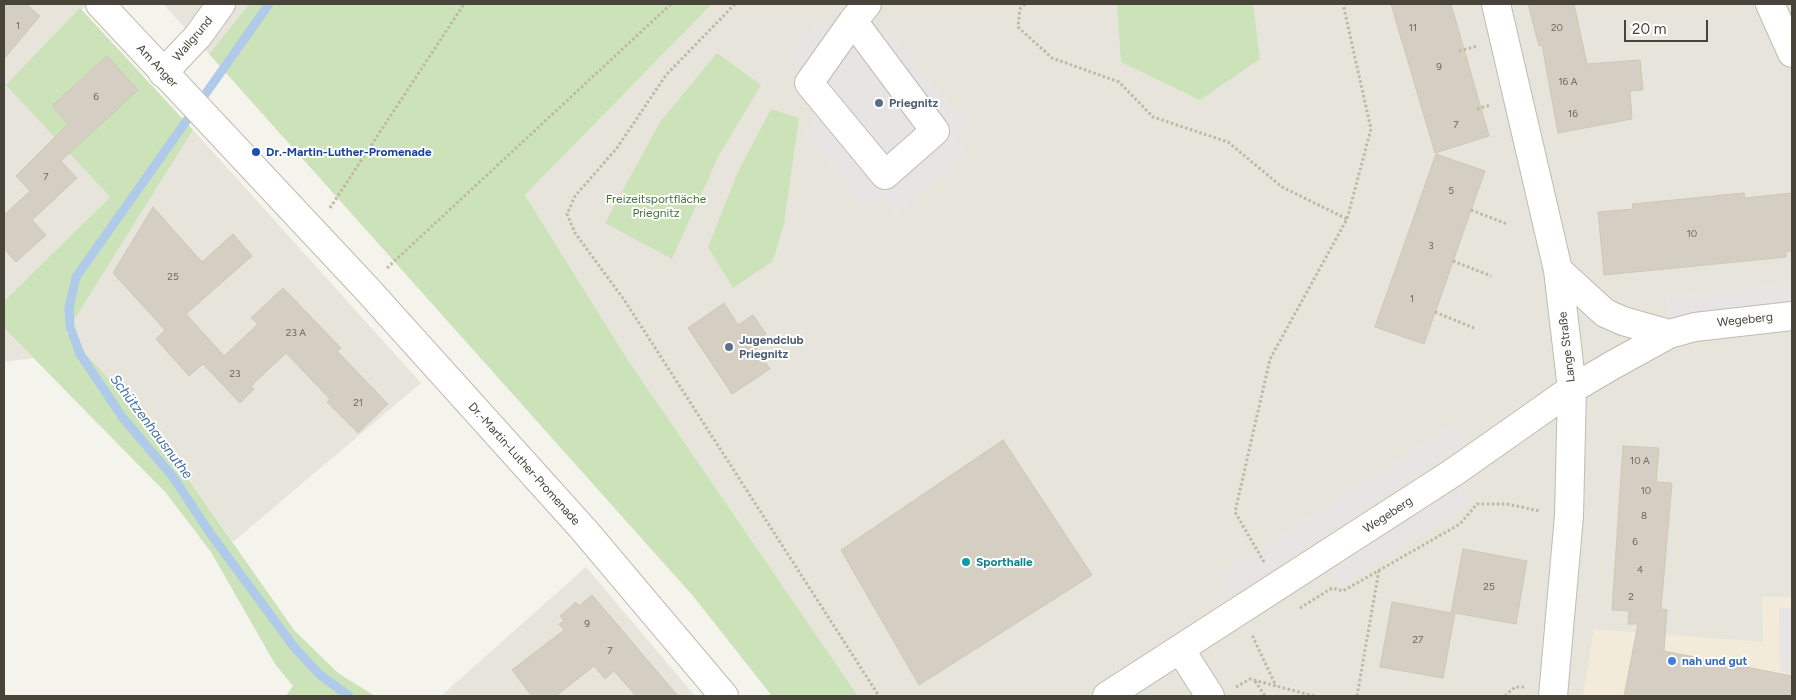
<!DOCTYPE html>
<meta charset="utf-8">
<style>
body{margin:0}
#map{position:relative;width:1796px;height:700px;overflow:hidden;background:#f4f3ec;font-family:Figtree,sans-serif}
canvas{display:block}
.frame{position:absolute;inset:0;border:5px solid #48443a;pointer-events:none}
.scale{position:absolute;left:1624px;top:20px;width:84px;height:22px;box-sizing:border-box;border:2px solid #48443a;border-top:0;padding-left:6px;font-size:15px;line-height:18px;white-space:nowrap;color:#48443a;-webkit-text-stroke:4px #fff;paint-order:stroke}
</style>
<div id="map">
<canvas width="1796" height="700"></canvas>
<div class="frame"></div>
<div class="scale">20 m</div>
</div>
<script>
const context = document.querySelector('canvas').getContext('2d');
context.lineJoin = 'round';
function paint(path, color) { context.fillStyle = color; context.fill(path, 'evenodd'); }
const shape = rows => new Path2D(rows.map(r => 'M' + r).join(''));
function stroke(path, color, width, dash) { context.strokeStyle = color; context.lineWidth = width; context.lineCap = dash ? 'butt' : 'round'; context.setLineDash(dash || []); context.stroke(path); }
function write(font, color, halo, rows, align = 'center') {
  context.font = font + ' Figtree,sans-serif'; context.lineWidth = 4; context.setLineDash([]); context.textBaseline = 'middle'; context.strokeStyle = halo; context.fillStyle = color; for (const [text, x, y, turn = 0] of rows) {
    context.save(); context.translate(x, y); context.rotate((+turn || 0) * Math.PI / 180); context.textAlign = isNaN(turn) ? turn : align; if (halo) context.strokeText(text, 0, 0); context.fillText(text, 0, 0); context.restore();
  }
}
const residential = shape([
 [4,4,87,4,7,85,110,197,4,301],
 [163,4,249,4,209,54],
 [712,4,1792,4,1792,696,858,696,628,360,525,195],
 [193,130,421,383,233,542,144,416,66,333],
 [4,328,33,358,4,362],
 [586,567,695,696,441,696]
]);
const commercial = shape([
 [1762,597,1792,597,1792,696,1583,696,1594,629,1763,642]
]);
const green = shape([
 [249,4,712,4,525,195,628,360,858,696,772,696,693,596,209,54],
 [1117,4,1253,4,1260,59,1200,100,1121,62],
 [80,8,193,130,66,333,144,416,294,630,338,673,375,696,286,696,293,686,275,664,211,552,166,493,4,328,4,301,110,197,6,85],
 [717,53,761,85,719,155,672,259,605,223,660,122],
 [771,109,799,118,784,224,773,261,733,288,708,247,737,174]
]);
const parking = shape([
 [821,16,831,29,871,37,885,29,968,125,952,137,966,151,897,216,882,194,866,210,804,130,818,117,798,89,802,65,788,55],
 [1792,284,1792,304,1668,317,1665,297],
 [1454,424,1466,443,1231,595,1219,576],
 [1462,487,1473,503,1341,587,1331,570],
 [1779,608,1792,608,1792,674,1780,671]
]);
const stream = shape([
 [269,4,76,277,69,308,70,327,80,354,123,418,173,477,210,533,294,647,319,674,349,696]
]);
const building = shape([
 [4,4,26,4,40,16,4,59,4,4],
 [1391,4,1451,4,1489,136,1435,153,1391,4],
 [1528,4,1574,4,1587,64,1640,60,1643,90,1630,91,1632,119,1558,133,1542,45,1539,46,1528,4],
 [107,56,138,90,61,161,77,178,32,220,46,235,16,262,4,249,4,215,30,191,16,176,68,124,52,106,107,56],
 [1436,154,1485,171,1424,344,1375,327,1436,154],
 [1744,193,1745,198,1792,193,1792,251,1786,252,1786,257,1604,275,1598,212,1633,209,1632,204,1744,193],
 [153,207,202,262,233,234,252,256,186,314,224,356,258,324,251,318,283,288,341,348,337,351,388,404,358,433,327,402,330,399,286,353,251,386,254,389,240,403,203,364,189,376,156,339,165,330,113,273,153,207],
 [724,303,738,325,753,315,766,334,752,342,770,369,732,394,688,328,724,303],
 [1003,440,1092,575,919,685,841,550,1003,440],
 [1623,446,1659,448,1656,482,1672,483,1661,609,1667,610,1664,651,1792,676,1792,696,1624,696,1638,624,1628,624,1629,611,1612,610,1623,446],
 [1463,549,1527,561,1516,624,1455,613,1443,678,1380,667,1392,602,1451,613,1463,549],
 [592,595,616,623,678,696,636,696,614,671,605,679,594,666,556,696,532,696,512,670,564,630,559,624,564,621,560,616,576,602,579,606,592,595]
]);
const path = shape([
 [735,4,666,75,617,148,575,196,567,214,575,233,625,301,879,696],
 [1025,4,1020,9,1018,27,1052,58,1119,82,1153,117,1228,142,1282,187,1347,219],
 [1459,51,1478,46],
 [1477,109,1490,105],
 [330,208,464,4],
 [1471,210,1507,224],
 [1453,261,1491,276],
 [387,268,671,4],
 [1435,312,1474,328],
 [1264,562,1235,512,1270,359,1347,219,1371,129,1343,4],
 [1300,608,1332,588,1343,591,1460,524,1477,504,1507,504,1540,511],
 [1254,636,1253,637,1276,686],
 [1255,681,1265,696],
 [1236,687,1250,679,1314,696],
 [1357,696,1379,570],
 [1505,696,1515,687,1526,687]
]);
const minor = shape([
 [100,4,366,288,584,530,724,696],
 [1496,4,1558,270,1572,389,1569,516,1553,696],
 [1770,4,1792,53],
 [853,21,935,131,885,175,809,83,853,21,867,4],
 [163,73,198,36,221,4],
 [1558,270,1605,313,1623,321,1669,334],
 [1180,649,1210,696],
 [1107,696,1454,472,1572,389,1611,366,1669,334,1695,327,1792,316]
]);
const markers = [
 [879,103,5,"#5c6f8a"],
 [256,152,5,"#1a4fb4"],
 [729,347,5,"#5c6f8a"],
 [966,562,5,"#0f9aa8"],
 [1672,661,5,"#3f7fe0"]
];
const numberNames = [
 ["1",18,26],
 ["11",1413,28],
 ["20",1557,28],
 ["9",1439,67],
 ["16 A",1568,82],
 ["6",96,97],
 ["16",1573,114],
 ["7",1456,125],
 ["7",46,177],
 ["5",1451,191],
 ["10",1692,234],
 ["3",1431,246],
 ["25",173,277],
 ["1",1412,299],
 ["23 A",296,333],
 ["23",235,374],
 ["21",358,403],
 ["10 A",1640,461],
 ["10",1646,491],
 ["8",1644,516],
 ["6",1635,542],
 ["4",1640,570],
 ["25",1489,587],
 ["2",1631,597],
 ["9",587,624],
 ["27",1418,640],
 ["7",610,651]
];
const streetNames = [
 ["Wallgrund",193,39,-50],
 ["Am Anger",157,66,47],
 ["Wegeberg",1745,320,-6],
 ["Lange Straße",1567,347,-97],
 ["Dr.-Martin-Luther-Promenade",524,464,48],
 ["Wegeberg",1388,515,-33]
];
const serviceNames = [
 ["Priegnitz",889,103],
 ["Jugendclub",739,340],
 ["Priegnitz",739,354]
];
const transitNames = [
 ["Dr.-Martin-Luther-Promenade",266,152]
];
const parkNames = [
 ["Freizeitsportfläche",656,199],
 ["Priegnitz",656,213]
];
const cultureNames = [
 ["Sporthalle",976,562]
];
const shopNames = [
 ["nah und gut",1682,661]
];
const waterNames = [
 ["Schützenhausnuthe",151,427,53]
];
paint(residential, '#e7e5db');
paint(commercial, '#f3ebda');
paint(green, '#cce3ba');
paint(parking, '#e6e5e3');
stroke(stream, '#b0cbe9', 9);
paint(building, '#d5cfc3');
stroke(building, '#cfc8b6', 1);
stroke(minor, '#bfbbaf', 30);
stroke(path, '#bfb8a2', 3, [2.5, 2.5]);
stroke(minor, '#fff', 28);
for (const [x, y, r, color] of markers) { const dot = new Path2D(); dot.arc(x, y, r, 0, 2 * Math.PI); context.fillStyle = color; context.fill(dot); stroke(dot, '#fff', 2); }
write('10px', '#6b675c', null, numberNames);
write('12px', '#48443a', '#fff', streetNames);
write('bold 12px', '#4e5e75', '#fff', serviceNames, 'left');
write('bold 12px', '#164399', '#fff', transitNames, 'left');
write('12px', '#457433', '#fff', parkNames);
write('bold 12px', '#0d838f', '#fff', cultureNames, 'left');
write('bold 12px', '#366cbe', '#fff', shopNames, 'left');
write('italic 14px', '#3f70a8', '#fff', waterNames);
</script>
